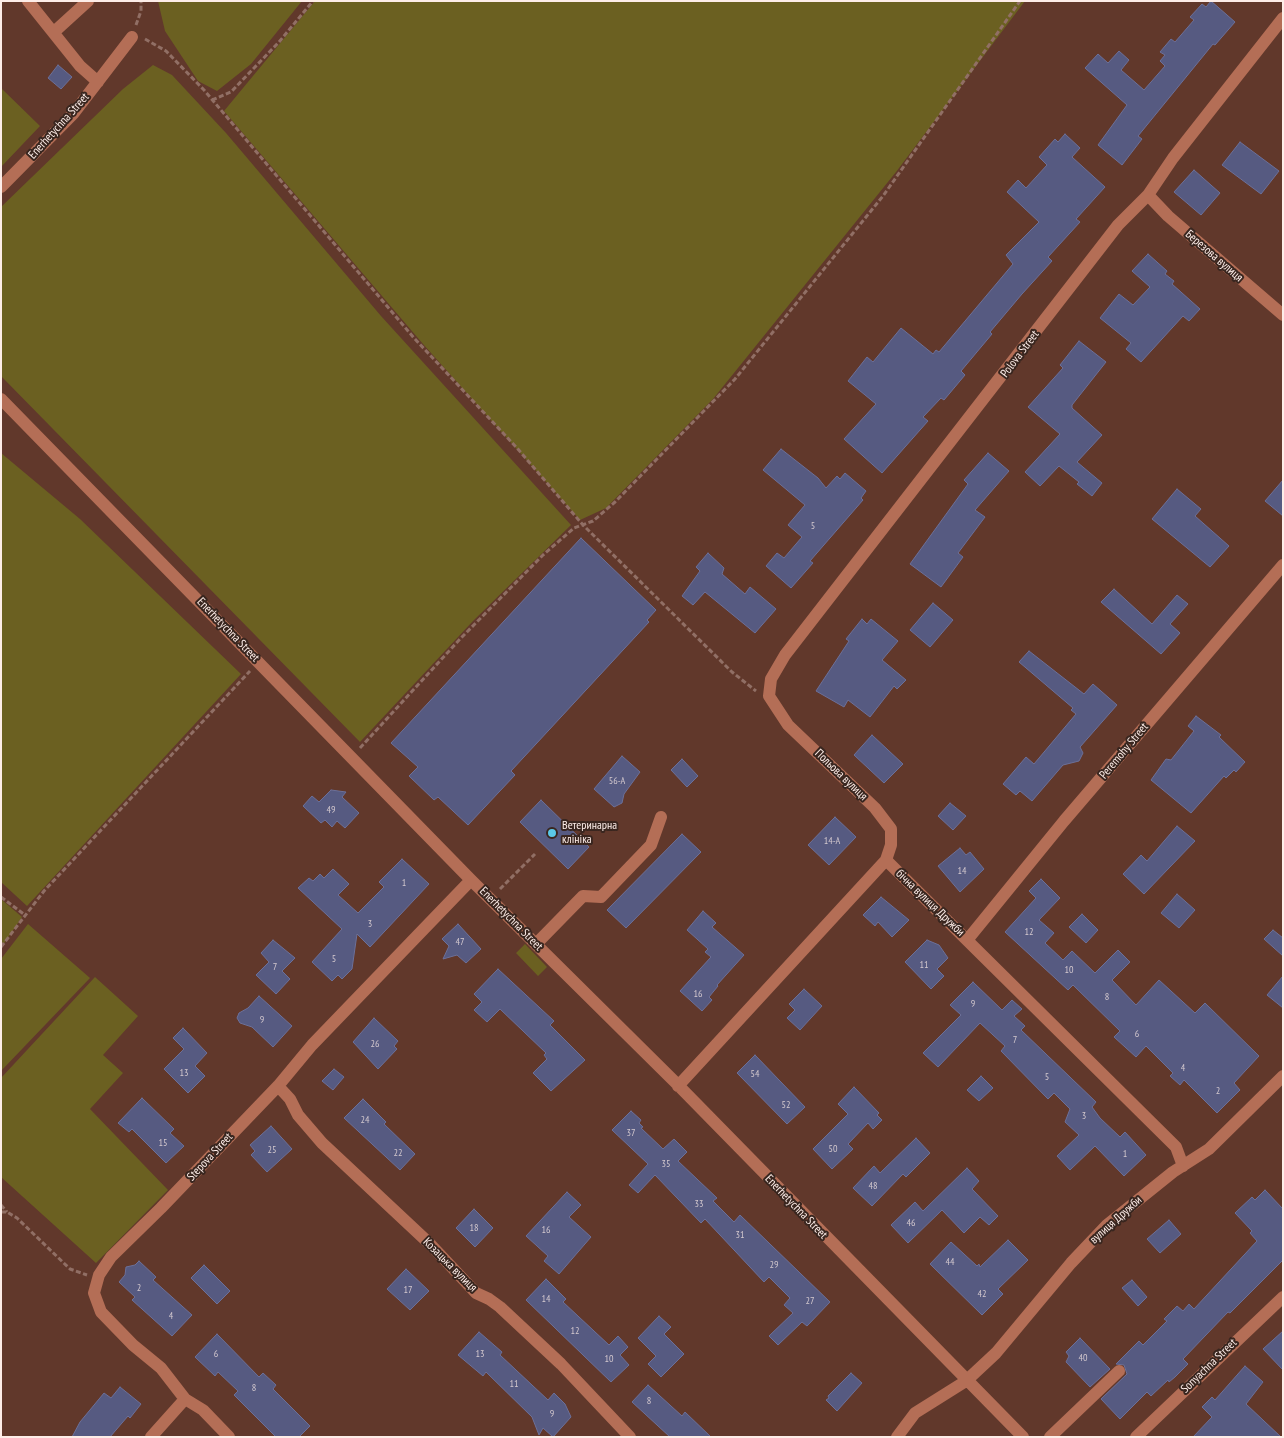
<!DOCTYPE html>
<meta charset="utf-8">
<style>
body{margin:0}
#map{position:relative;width:1284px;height:1438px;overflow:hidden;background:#61382b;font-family:"PT Sans Narrow",sans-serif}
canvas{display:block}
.frame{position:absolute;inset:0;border:2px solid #fdede8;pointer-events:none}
</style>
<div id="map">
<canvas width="1284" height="1438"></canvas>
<div class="frame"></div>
</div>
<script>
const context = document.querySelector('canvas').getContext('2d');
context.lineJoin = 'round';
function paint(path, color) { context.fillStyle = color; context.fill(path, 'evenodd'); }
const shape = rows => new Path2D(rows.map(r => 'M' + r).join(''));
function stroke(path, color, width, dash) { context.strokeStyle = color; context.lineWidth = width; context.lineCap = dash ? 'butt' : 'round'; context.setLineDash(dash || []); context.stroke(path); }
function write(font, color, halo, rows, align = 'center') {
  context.font = font + ' "PT Sans Narrow",sans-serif'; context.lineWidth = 4; context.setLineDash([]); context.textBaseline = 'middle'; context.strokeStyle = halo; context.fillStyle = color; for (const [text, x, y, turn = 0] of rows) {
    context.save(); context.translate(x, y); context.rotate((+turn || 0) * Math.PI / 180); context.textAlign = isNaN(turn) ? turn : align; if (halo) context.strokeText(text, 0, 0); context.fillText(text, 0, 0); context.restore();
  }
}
const green = shape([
 [158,1,302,1,251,64,217,91,198,81,165,31],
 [315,1,1025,1,896,172,713,399,606,508,580,520,423,344,224,111],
 [153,65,172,75,226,133,381,316,571,525,473,621,360,742,1,376,1,207,123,89],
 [1,88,40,126,1,167],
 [1,453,80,519,241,674,27,906,1,882],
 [1,899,22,917,1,948],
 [28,924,90,978,1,1071,1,959],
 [525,944,547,967,538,976,516,953],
 [95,977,138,1016,103,1055,123,1073,90,1109,168,1190,96,1263,1,1177,1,1078]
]);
const building = shape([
 [1211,1,1235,22,1215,45,1213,44,1138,136,1142,139,1122,165,1098,145,1127,105,1085,68,1098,54,1108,63,1119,51,1129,60,1121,70,1144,90,1165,66,1160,61,1165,55,1160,52,1171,39,1175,42,1194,20,1190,17,1202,4,1206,7,1211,1],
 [58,65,72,77,61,89,48,78,58,65],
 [1065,134,1080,148,1072,157,1105,187,1076,219,1080,222,1048,257,1052,261,1022,294,990,332,992,334,961,371,965,375,944,400,941,398,923,417,928,421,882,473,844,439,876,404,848,381,867,357,873,362,901,328,933,354,936,350,939,352,1013,264,1006,255,1039,222,1007,192,1018,180,1026,188,1047,165,1039,157,1055,139,1058,142,1065,134],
 [1240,142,1279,171,1261,194,1222,165,1240,142],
 [1194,170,1220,193,1201,215,1174,192,1194,170],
 [1148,254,1167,271,1165,274,1174,281,1172,284,1200,309,1189,321,1183,316,1141,362,1126,349,1131,343,1100,318,1119,294,1133,305,1150,287,1132,271,1148,254],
 [1079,341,1106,362,1072,405,1072,408,1102,435,1077,462,1102,483,1092,496,1077,484,1079,482,1059,466,1040,486,1025,472,1060,434,1028,407,1063,368,1060,365,1079,341],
 [781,449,818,478,826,488,837,476,840,479,845,473,866,491,861,498,863,500,810,561,813,563,791,588,766,566,777,553,784,558,802,537,788,525,805,505,763,470,781,449],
 [988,453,1009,471,975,510,985,517,958,553,963,557,941,587,910,564,968,484,964,480,988,453],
 [1283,480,1283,516,1265,501,1283,480],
 [1177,489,1201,509,1195,516,1229,546,1210,567,1152,519,1177,489],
 [581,538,656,610,647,620,649,622,511,771,515,775,468,825,438,797,434,800,409,776,418,767,391,743,581,538],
 [708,553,724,568,722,574,745,594,750,587,776,609,755,633,705,592,693,605,682,596,700,571,696,567,708,553],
 [1114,589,1152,624,1177,595,1188,604,1170,624,1180,633,1161,654,1101,602,1114,589],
 [933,603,953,620,930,647,910,630,933,603],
 [862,619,867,624,871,619,898,641,882,660,906,680,897,689,894,686,870,717,848,700,844,707,816,691,849,641,846,639,862,619],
 [1029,651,1084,694,1093,684,1117,705,1080,747,1083,753,1079,761,1063,765,1032,801,1020,791,1016,795,1003,784,1026,757,1034,764,1076,714,1071,710,1073,708,1019,662,1029,651],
 [1196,716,1221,735,1219,737,1245,762,1236,772,1234,770,1226,778,1224,776,1191,813,1151,780,1166,759,1171,760,1194,731,1188,726,1196,716],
 [872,735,903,764,884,783,854,755,872,735],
 [622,756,640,772,624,794,622,803,614,807,594,789,622,756],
 [682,759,698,776,687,787,671,770,682,759],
 [331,790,346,792,342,797,359,813,345,828,337,821,332,827,325,820,321,823,303,806,312,796,319,802,331,790],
 [541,800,589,847,568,869,520,822,541,800],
 [950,803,966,816,953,830,938,816,950,803],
 [835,817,856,837,829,865,808,845,835,817],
 [1177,826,1195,841,1144,894,1123,874,1141,855,1147,861,1177,826],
 [682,834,701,852,626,928,607,910,682,834],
 [960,848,966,855,970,852,984,869,960,892,938,866,960,848],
 [402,859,429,884,370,947,357,934,352,969,342,979,338,975,332,981,312,962,342,929,298,888,309,878,313,881,320,874,324,878,333,869,349,884,338,895,358,913,384,887,379,882,402,859],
 [1041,879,1060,898,1039,920,1054,933,1045,943,1063,960,1072,951,1095,973,1118,950,1130,962,1112,980,1136,1005,1159,980,1195,1013,1205,1003,1259,1056,1234,1083,1240,1090,1217,1113,1184,1080,1180,1085,1170,1076,1173,1073,1146,1046,1136,1057,1114,1037,1120,1031,1073,985,1068,990,1005,932,1036,898,1029,891,1041,879],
 [1177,894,1195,910,1179,928,1161,913,1177,894],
 [881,897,909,920,892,937,878,922,875,926,863,915,881,897],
 [703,911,716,923,712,927,744,955,717,985,718,986,709,997,712,1000,702,1011,680,991,711,957,705,952,708,949,687,930,703,911],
 [1082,914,1098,930,1086,943,1069,927,1082,914],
 [458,924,481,949,466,963,457,955,443,959,449,946,442,939,458,924],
 [1273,930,1283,938,1283,956,1264,939,1273,930],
 [273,940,295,958,282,971,290,979,276,994,256,975,269,962,261,953,273,940],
 [927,940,939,945,948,958,937,969,944,976,931,989,905,962,927,940],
 [498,969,554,1021,550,1025,585,1060,551,1091,533,1073,547,1059,544,1055,546,1053,500,1009,487,1022,474,1010,482,1002,474,994,498,969],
 [1283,976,1283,1008,1267,995,1283,976],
 [973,982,1002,1010,1012,1000,1022,1009,1014,1016,1025,1026,1021,1030,1096,1102,1092,1107,1100,1118,1120,1137,1125,1132,1146,1155,1124,1176,1095,1146,1070,1170,1057,1156,1079,1135,1065,1122,1070,1109,1054,1093,1048,1099,1001,1051,1005,1046,980,1023,938,1067,923,1053,961,1015,950,1005,973,982],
 [804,989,822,1006,800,1030,787,1018,795,1010,789,1004,804,989],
 [259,996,292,1026,273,1047,252,1027,240,1023,237,1018,239,1013,248,1008,259,996],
 [374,1018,398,1041,394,1046,397,1049,378,1069,353,1042,374,1018],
 [183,1028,207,1053,195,1066,205,1076,188,1093,164,1069,184,1049,173,1038,183,1028],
 [755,1055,805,1107,787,1124,737,1073,755,1055],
 [334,1069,344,1077,333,1090,322,1081,334,1069],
 [981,1076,993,1088,979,1101,967,1090,981,1076],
 [854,1087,879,1113,877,1115,882,1120,873,1129,868,1123,848,1144,853,1149,832,1169,813,1149,848,1114,838,1104,854,1087],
 [142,1098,174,1129,170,1133,184,1146,166,1163,132,1129,129,1132,118,1123,142,1098],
 [363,1099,386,1122,384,1124,415,1154,400,1170,344,1118,363,1099],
 [631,1111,641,1120,639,1123,643,1127,641,1128,663,1149,674,1139,687,1152,678,1161,717,1198,713,1201,734,1222,740,1215,830,1302,807,1326,802,1322,778,1345,769,1336,793,1313,784,1305,790,1298,769,1277,764,1282,705,1219,701,1223,655,1175,638,1193,629,1185,648,1164,612,1130,631,1111],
 [271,1126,292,1149,267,1172,251,1155,255,1151,250,1145,271,1126],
 [916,1138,930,1153,906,1177,903,1174,872,1206,853,1188,874,1166,880,1173,916,1138],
 [967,1168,979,1181,972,1189,998,1216,989,1225,980,1217,964,1233,942,1210,908,1243,891,1225,915,1202,923,1211,967,1168],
 [1265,1190,1283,1209,1283,1260,1230,1313,1228,1312,1183,1359,1188,1364,1175,1377,1169,1382,1168,1380,1151,1396,1147,1392,1120,1419,1101,1399,1127,1374,1124,1365,1116,1364,1139,1341,1143,1345,1167,1321,1164,1319,1177,1306,1183,1311,1189,1304,1194,1309,1257,1241,1250,1233,1252,1231,1235,1213,1252,1197,1255,1200,1265,1190],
 [567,1192,581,1205,569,1217,591,1237,559,1274,544,1261,548,1256,526,1236,567,1192],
 [474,1209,493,1228,475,1247,456,1228,474,1209],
 [1169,1220,1181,1234,1160,1253,1147,1239,1169,1220],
 [1008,1240,1028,1260,998,1289,1003,1294,982,1315,930,1264,951,1242,977,1266,979,1264,980,1267,1008,1240],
 [139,1261,156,1277,153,1280,192,1315,172,1336,132,1300,135,1297,119,1282,125,1275,126,1267,135,1265,139,1261],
 [204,1265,230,1291,217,1304,191,1278,204,1265],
 [406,1269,429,1291,410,1310,387,1289,406,1269],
 [546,1279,566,1299,563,1302,609,1345,618,1336,628,1347,620,1355,629,1365,611,1382,526,1300,546,1279],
 [1132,1280,1147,1297,1138,1306,1122,1288,1132,1280],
 [659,1316,671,1327,664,1334,684,1354,661,1377,648,1364,656,1356,638,1338,659,1316],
 [1283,1331,1283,1370,1263,1349,1283,1331],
 [479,1332,502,1352,500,1355,548,1400,554,1393,565,1404,571,1417,553,1437,543,1428,539,1435,532,1417,486,1372,483,1376,458,1355,479,1332],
 [217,1334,259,1377,263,1373,276,1385,273,1389,310,1426,299,1437,276,1437,234,1395,238,1391,218,1372,215,1376,195,1357,217,1334],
 [1080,1338,1110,1369,1090,1387,1066,1362,1069,1356,1066,1352,1080,1338],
 [1245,1366,1263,1382,1246,1404,1281,1437,1193,1437,1212,1417,1202,1407,1212,1397,1215,1400,1245,1366],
 [851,1373,862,1383,837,1411,826,1400,829,1398,828,1396,851,1373],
 [648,1385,682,1416,685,1412,711,1437,670,1437,632,1402,648,1385],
 [120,1387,141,1404,130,1418,128,1416,110,1437,72,1437,80,1422,104,1393,111,1398,120,1387]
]);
const path = shape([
 [136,25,141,11,141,1],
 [145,39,166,51,204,90,414,338,517,448,583,525,732,672,756,691],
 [212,100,231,92,279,42,313,1],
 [360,748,461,638,543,555,574,528,593,521,615,502,735,379,883,196,1020,1],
 [500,889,535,854],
 [1,897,25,915],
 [1,947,44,891,250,671],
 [1,1205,7,1212],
 [1,1212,7,1212,17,1218,70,1269,87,1275]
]);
const minor = shape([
 [28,1,80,66,98,82],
 [54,32,88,1],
 [1,187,73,114,132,37],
 [1148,195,1168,216,1283,315],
 [1,399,471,880,675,1082,1023,1437],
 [886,860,891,845,891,829,875,808,788,725,769,696,771,679,785,655,1118,225,1148,195,1173,158,1283,18],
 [968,939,1064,821,1283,565],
 [536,944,583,896,601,897,651,845,661,817],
 [278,1086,290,1099,298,1115,322,1143,431,1245,476,1293,489,1299,500,1307,561,1364,630,1437],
 [678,1086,886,860,1176,1147,1183,1166],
 [151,1437,185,1399],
 [229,1437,203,1410,185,1399,161,1368,133,1345,101,1312,94,1293,99,1275,111,1257,161,1208,278,1086,312,1045,471,880],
 [897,1437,915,1413,966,1381,996,1353,1071,1263,1107,1225,1173,1172,1209,1149,1283,1076],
 [1050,1437,1119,1371],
 [1136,1437,1283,1297]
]);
const markers = [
 [552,833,5,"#5bc8e7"]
];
const numberNames = [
 ["5",813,526],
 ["56-А",617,781],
 ["49",331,810],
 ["14-А",832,841],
 ["14",962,871],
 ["1",404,883],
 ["3",370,924],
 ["12",1029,932],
 ["47",460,942],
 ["5",334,959],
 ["11",924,965],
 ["7",275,967],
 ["10",1069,970],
 ["16",698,994],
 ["8",1107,997],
 ["9",973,1004],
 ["9",262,1020],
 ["6",1137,1034],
 ["7",1015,1040],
 ["26",375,1044],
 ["4",1183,1068],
 ["13",184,1073],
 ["54",755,1074],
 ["5",1047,1077],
 ["2",1218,1091],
 ["52",786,1105],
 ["3",1084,1116],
 ["24",365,1120],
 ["37",631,1133],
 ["15",163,1143],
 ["50",833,1149],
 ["25",272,1150],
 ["22",398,1153],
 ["1",1125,1154],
 ["35",666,1164],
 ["48",873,1186],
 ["33",699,1204],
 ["46",911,1223],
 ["18",474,1228],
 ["16",546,1230],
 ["31",740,1235],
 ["44",950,1262],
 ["29",774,1265],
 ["2",139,1288],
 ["17",408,1290],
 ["42",982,1294],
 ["14",546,1299],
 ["27",810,1301],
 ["4",171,1316],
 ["12",575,1331],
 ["6",216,1354],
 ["13",480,1354],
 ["40",1083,1358],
 ["10",609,1359],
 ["11",514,1384],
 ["8",254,1388],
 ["8",649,1401],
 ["9",552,1414]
];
const streetNames = [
 ["Enerhetychna Street",59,126,-48],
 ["Березова вулиця",1214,256,41],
 ["Polova Street",1020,354,-53],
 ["Enerhetychna Street",228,630,46],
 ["Peremohy Street",1124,751,-50],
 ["Польова вулиця",841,775,44],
 ["бічна вулиця Дружби",930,903,44],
 ["Enerhetychna Street",511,919,45],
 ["Stepova Street",210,1157,-47],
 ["Enerhetychna Street",796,1207,46],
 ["вулиця Дружби",1116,1220,-42],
 ["Козацька вулиця",450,1265,45],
 ["Sonyachna Street",1209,1366,-44]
];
const poiNames = [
 ["Ветеринарна",562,826],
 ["клініка",562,840]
];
paint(green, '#6b6021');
paint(building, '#565a81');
stroke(building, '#6c7099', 1);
stroke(path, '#916f65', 3, [5, 2.5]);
stroke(minor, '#b46e56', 12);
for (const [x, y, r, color] of markers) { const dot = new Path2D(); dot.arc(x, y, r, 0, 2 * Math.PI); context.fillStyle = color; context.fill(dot); stroke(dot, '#39261f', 2); }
write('10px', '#d3c8ce', null, numberNames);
write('12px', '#fdede8', '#39261f', streetNames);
write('12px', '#fdede8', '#39261f', poiNames, 'left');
</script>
